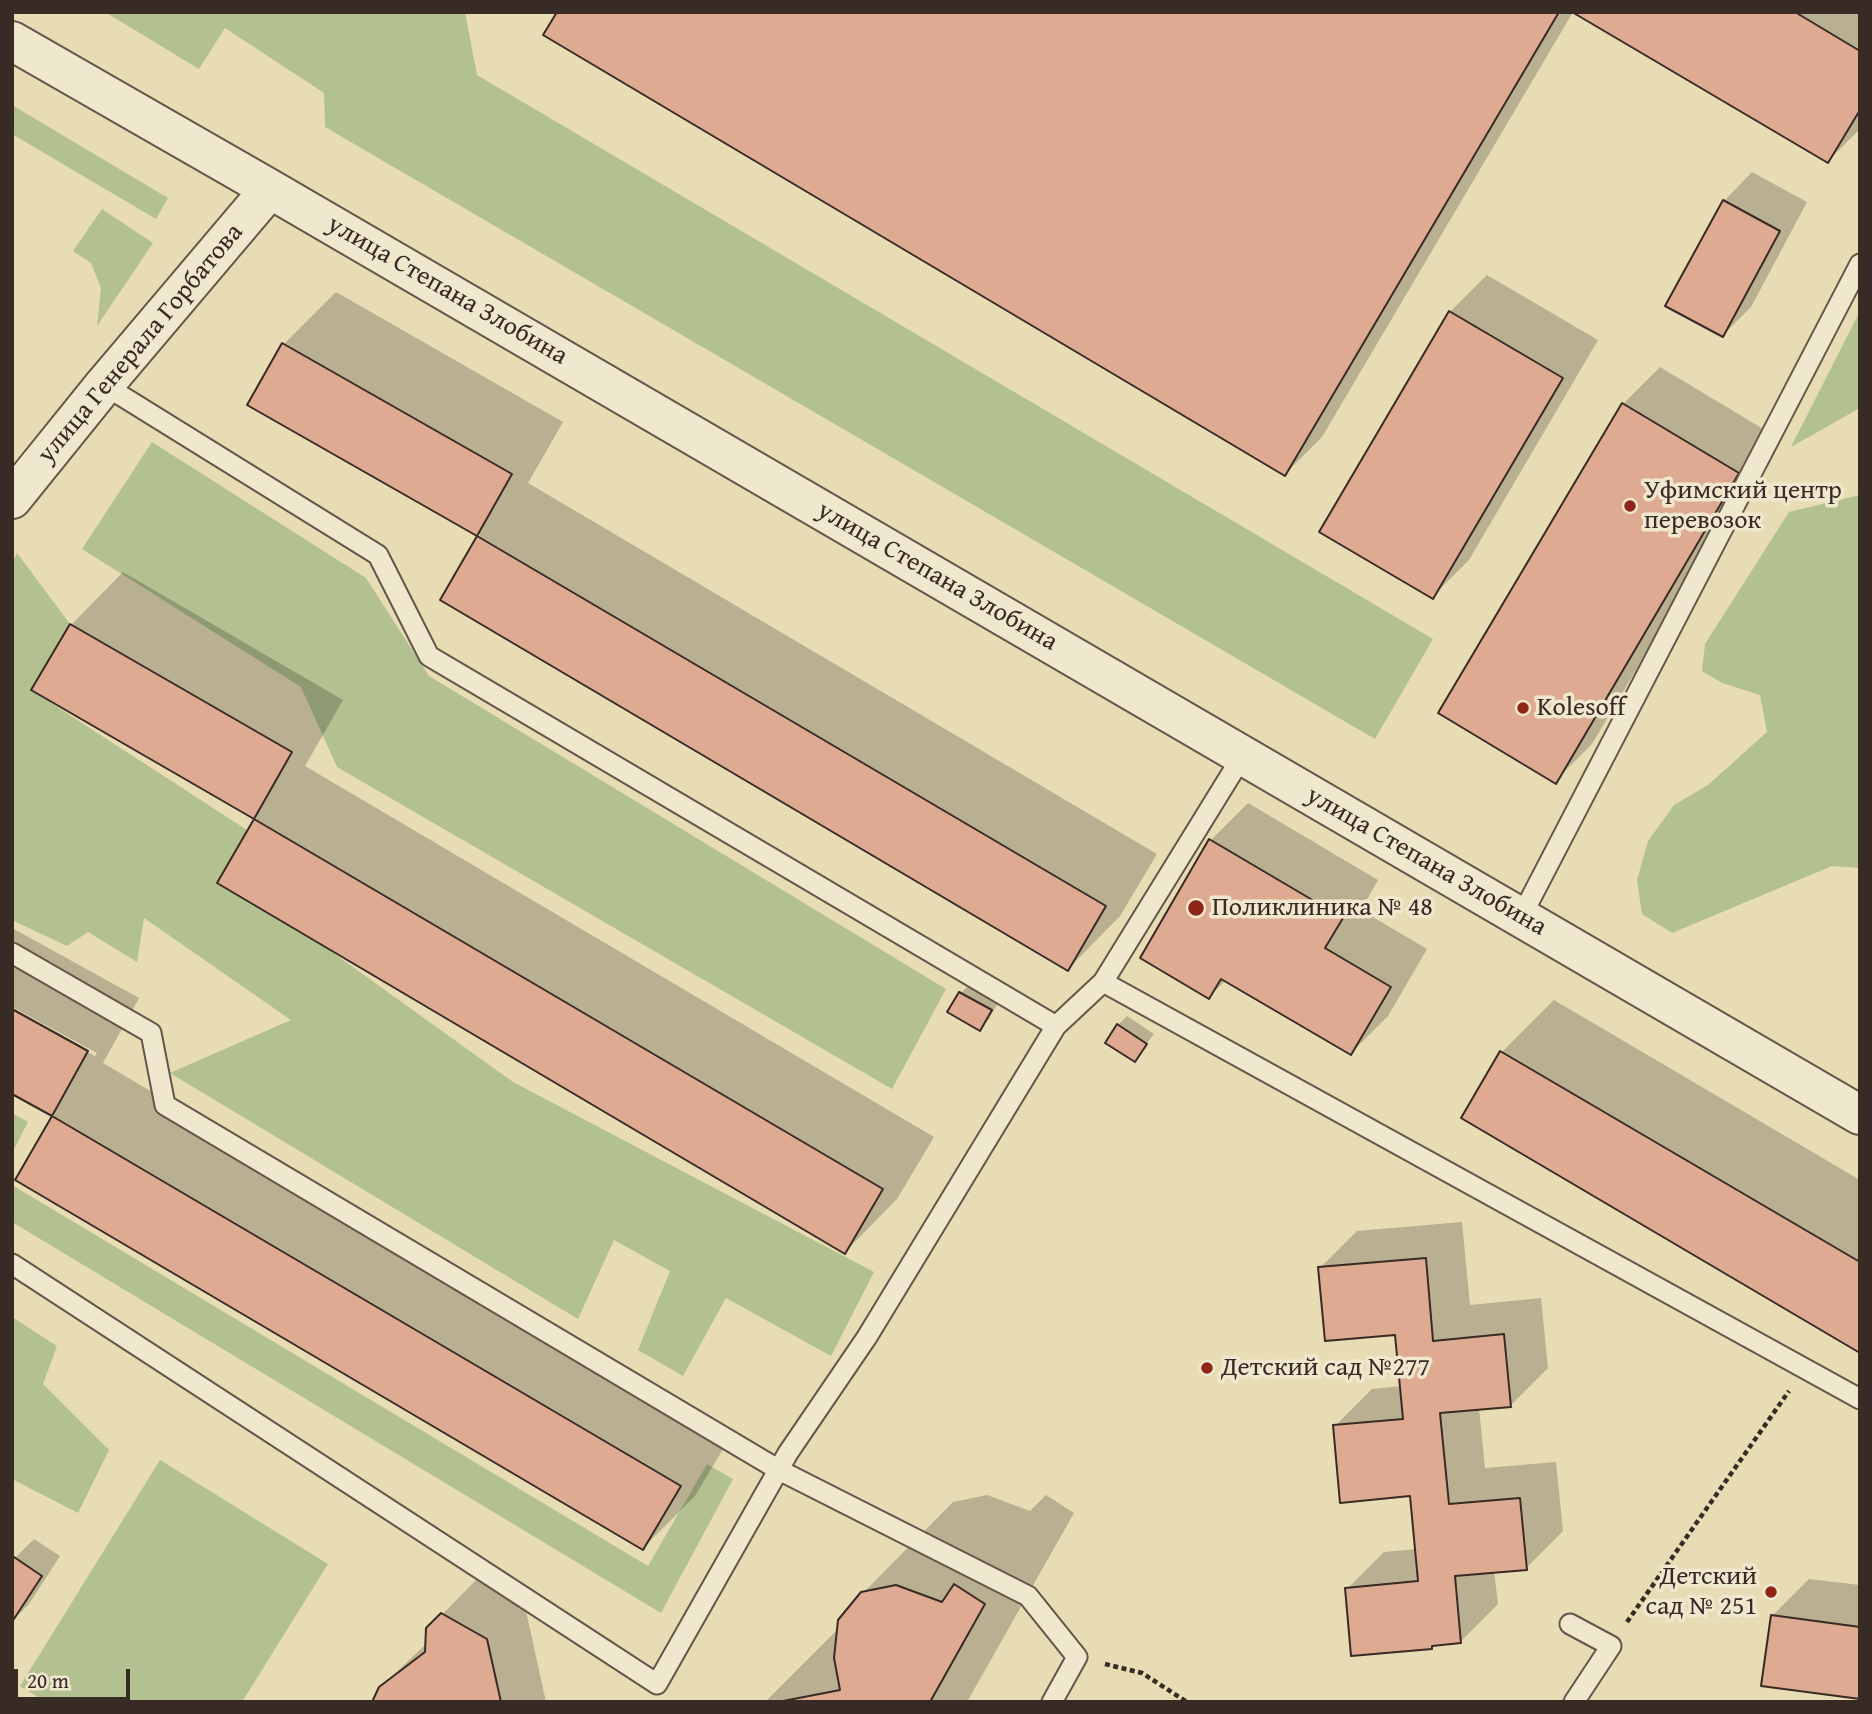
<!DOCTYPE html>
<meta charset="utf-8">
<style>
body{margin:0}
#map{position:relative;width:1872px;height:1714px;overflow:hidden;background:#e7dcb4;font-family:"Gentium Book Plus",serif}
canvas{display:block}
.frame{position:absolute;inset:0;border:14px solid #382a24;pointer-events:none}
.scale{position:absolute;left:14px;top:1669px;width:116px;height:32px;box-sizing:border-box;border:4px solid #382a24;border-top:0;padding-left:9px;font-size:21px;line-height:24px;white-space:nowrap;color:#382a24;-webkit-text-stroke:5px #efe8ce;paint-order:stroke}
</style>
<div id="map">
<canvas width="1872" height="1714"></canvas>
<div class="frame"></div>
<div class="scale">20 m</div>
</div>
<script>
const context = document.querySelector('canvas').getContext('2d');
context.lineJoin = 'round';
function paint(path, color) { context.fillStyle = color; context.fill(path, 'evenodd'); }
const shape = rows => new Path2D(rows.map(r => 'M' + r).join(''));
function stroke(path, color, width, dash) { context.strokeStyle = color; context.lineWidth = width; context.lineCap = dash ? 'butt' : 'round'; context.setLineDash(dash || []); context.stroke(path); }
function write(font, color, halo, rows, align = 'center') {
  context.font = font + ' "Gentium Book Plus",serif'; context.lineWidth = 7; context.setLineDash([]); context.textBaseline = 'middle'; context.strokeStyle = halo; context.fillStyle = color; for (const [text, x, y, turn = 0] of rows) {
    context.save(); context.translate(x, y); context.rotate((+turn || 0) * Math.PI / 180); context.textAlign = isNaN(turn) ? turn : align; if (halo) context.strokeText(text, 0, 0); context.fillText(text, 0, 0); context.restore();
  }
}
const green = shape([
 [105,12,465,12,477,75,1433,639,1375,739,325,127,324,93,225,28,199,69],
 [12,105,168,198,156,219,12,134],
 [102,209,153,243,97,326,101,288,91,263,73,251],
 [1860,311,1860,408,1791,447],
 [152,442,366,578,429,676,946,989,892,1089,337,767,301,687,82,549],
 [1860,495,1860,868,1832,866,1672,933,1642,914,1637,880,1648,841,1674,805,1708,785,1767,732,1760,695,1722,683,1702,671,1705,644,1789,512],
 [17,553,70,624,31,690,247,830,217,883,325,947,513,1082,874,1272,831,1356,726,1298,683,1376,638,1350,670,1271,614,1240,578,1319,170,1073,291,1020,144,918,137,962,88,932,67,946,12,920,12,564],
 [12,1113,28,1122,12,1153],
 [12,1185,648,1566,707,1464,733,1479,661,1613,12,1222],
 [12,1317,57,1346,43,1384,109,1450,78,1513,12,1479],
 [160,1460,328,1564,242,1702,46,1702,20,1686]
]);
const shadow = shape([
 [559,12,1573,12,1322,437,1285,474],
 [1576,12,1860,12,1860,129,1828,161],
 [1752,172,1807,202,1751,307,1723,335,1724,201],
 [1487,275,1598,340,1469,560,1432,597,1322,532,1450,312],
 [336,292,563,422,528,483,1157,854,1120,916,1068,969,442,600,480,535,250,405,283,345],
 [1660,367,1775,436,1592,744,1555,781,1623,404],
 [123,572,343,700,305,766,934,1137,897,1199,845,1252,219,882,257,818,33,689,71,625],
 [1248,803,1378,880,1361,910,1427,949,1388,1016,1351,1053,1226,980,1209,997,1211,840],
 [12,928,139,998,103,1063,732,1434,695,1496,643,1548,17,1179,55,1115,12,1092,12,1011,95,1056,97,1053,12,1007],
 [970,984,999,1001,989,1019,980,1028,950,1011,961,993],
 [1554,1000,1860,1180,1860,1351,1502,1052],
 [1127,1016,1154,1034,1134,1060,1118,1025],
 [1462,1222,1470,1305,1541,1298,1548,1368,1511,1405,1479,1408,1485,1468,1556,1462,1563,1531,1526,1568,1494,1571,1498,1604,1461,1641,1435,1644,1431,1647,1347,1589,1384,1552,1417,1549,1411,1495,1335,1426,1372,1389,1402,1386,1397,1333,1320,1268,1357,1231],
 [987,1495,1030,1511,1046,1495,1074,1513,967,1702,765,1702,839,1628,862,1594,953,1502],
 [34,1539,60,1556,29,1604,12,1621,15,1558],
 [479,1577,524,1602,546,1702,374,1702,380,1688,427,1643,428,1629],
 [1809,1579,1860,1585,1860,1698,1772,1616]
]);
const building = shape([
 [557,12,1559,12,1285,476,543,35,557,12],
 [1572,12,1795,12,1860,51,1860,110,1828,163,1572,12],
 [1723,200,1780,231,1723,337,1665,306,1723,200],
 [1449,311,1563,378,1433,599,1319,532,1449,311],
 [282,343,512,474,477,536,247,405,282,343],
 [1622,403,1739,473,1556,784,1438,713,1622,403],
 [477,536,1106,906,1068,971,440,600,477,536],
 [70,624,292,752,254,819,31,690,70,624],
 [254,819,883,1189,845,1254,217,883,254,819],
 [1209,839,1343,918,1325,948,1391,987,1351,1055,1221,979,1209,999,1140,958,1209,839],
 [959,992,992,1010,980,1031,947,1012,959,992],
 [12,1009,88,1051,52,1116,12,1094,12,1009],
 [1117,1024,1147,1044,1135,1062,1105,1043,1117,1024],
 [1500,1051,1860,1262,1860,1353,1461,1118,1500,1051],
 [52,1116,681,1486,643,1550,15,1180,52,1116],
 [1426,1258,1433,1341,1504,1334,1511,1407,1440,1413,1449,1504,1520,1498,1527,1570,1455,1576,1461,1643,1432,1646,1432,1649,1351,1656,1345,1588,1418,1581,1410,1496,1340,1503,1333,1425,1403,1419,1395,1335,1325,1341,1318,1267,1426,1258],
 [14,1557,42,1576,12,1622,12,1559,14,1557],
 [954,1584,985,1604,930,1702,778,1702,840,1690,834,1658,838,1620,861,1592,896,1585,942,1602,954,1584],
 [441,1613,487,1639,501,1702,372,1702,379,1687,425,1652,426,1628,441,1613],
 [1771,1615,1860,1627,1860,1699,1761,1686,1771,1615]
]);
const path = shape([
 [1627,1622,1789,1391],
 [1105,1664,1142,1673,1187,1702]
]);
const lane = shape([
 [104,385,378,555,429,656,1056,1026],
 [1521,917,1860,264],
 [12,953,151,1033,165,1105,779,1470,1028,1596,1077,1657,1052,1702],
 [1103,982,1243,755],
 [12,1264,657,1684,788,1453,867,1337,1056,1026,1103,982,1860,1399],
 [1570,1624,1611,1646,1574,1702]
]);
const street = shape([
 [12,41,270,189,1860,1115],
 [12,499,104,385,270,189]
]);
const markers = [
 [1630,506,7,"#8f2418"],
 [1523,708,7,"#8f2418"],
 [1196,908,9,"#8f2418"],
 [1207,1368,7,"#8f2418"],
 [1771,1592,7,"#8f2418"]
];
const streetNames = [
 ["улица Степана Злобина",447,291,30],
 ["улица Генерала Горбатова",141,344,-50],
 ["улица Степана Злобина",937,577,30],
 ["улица Степана Злобина",1426,862,30]
];
const poiNames = [
 ["Уфимский центр",1644,491],
 ["перевозок",1644,521],
 ["Kolesoff",1537,708],
 ["Поликлиника № 48",1212,908],
 ["Детский сад №277",1221,1368],
 ["Детский",1757,1577,"right"],
 ["сад № 251",1757,1607,"right"]
];
paint(green, '#b2c18f');
paint(shadow, '#0003');
paint(building, '#dfaa92');
stroke(building, '#382a24', 2);
stroke(lane, '#645648', 23);
stroke(street, '#645648', 42);
stroke(path, '#382a24', 4.5, [5, 3.5]);
stroke(lane, '#efe8ce', 19);
stroke(street, '#efe8ce', 38);
for (const [x, y, r, color] of markers) { const dot = new Path2D(); dot.arc(x, y, r, 0, 2 * Math.PI); context.fillStyle = color; context.fill(dot); stroke(dot, '#efe8ce', 2.5); }
write('26px', '#382a24', '#efe8ce', streetNames);
write('26px', '#382a24', '#efe8ce', poiNames, 'left');
</script>
